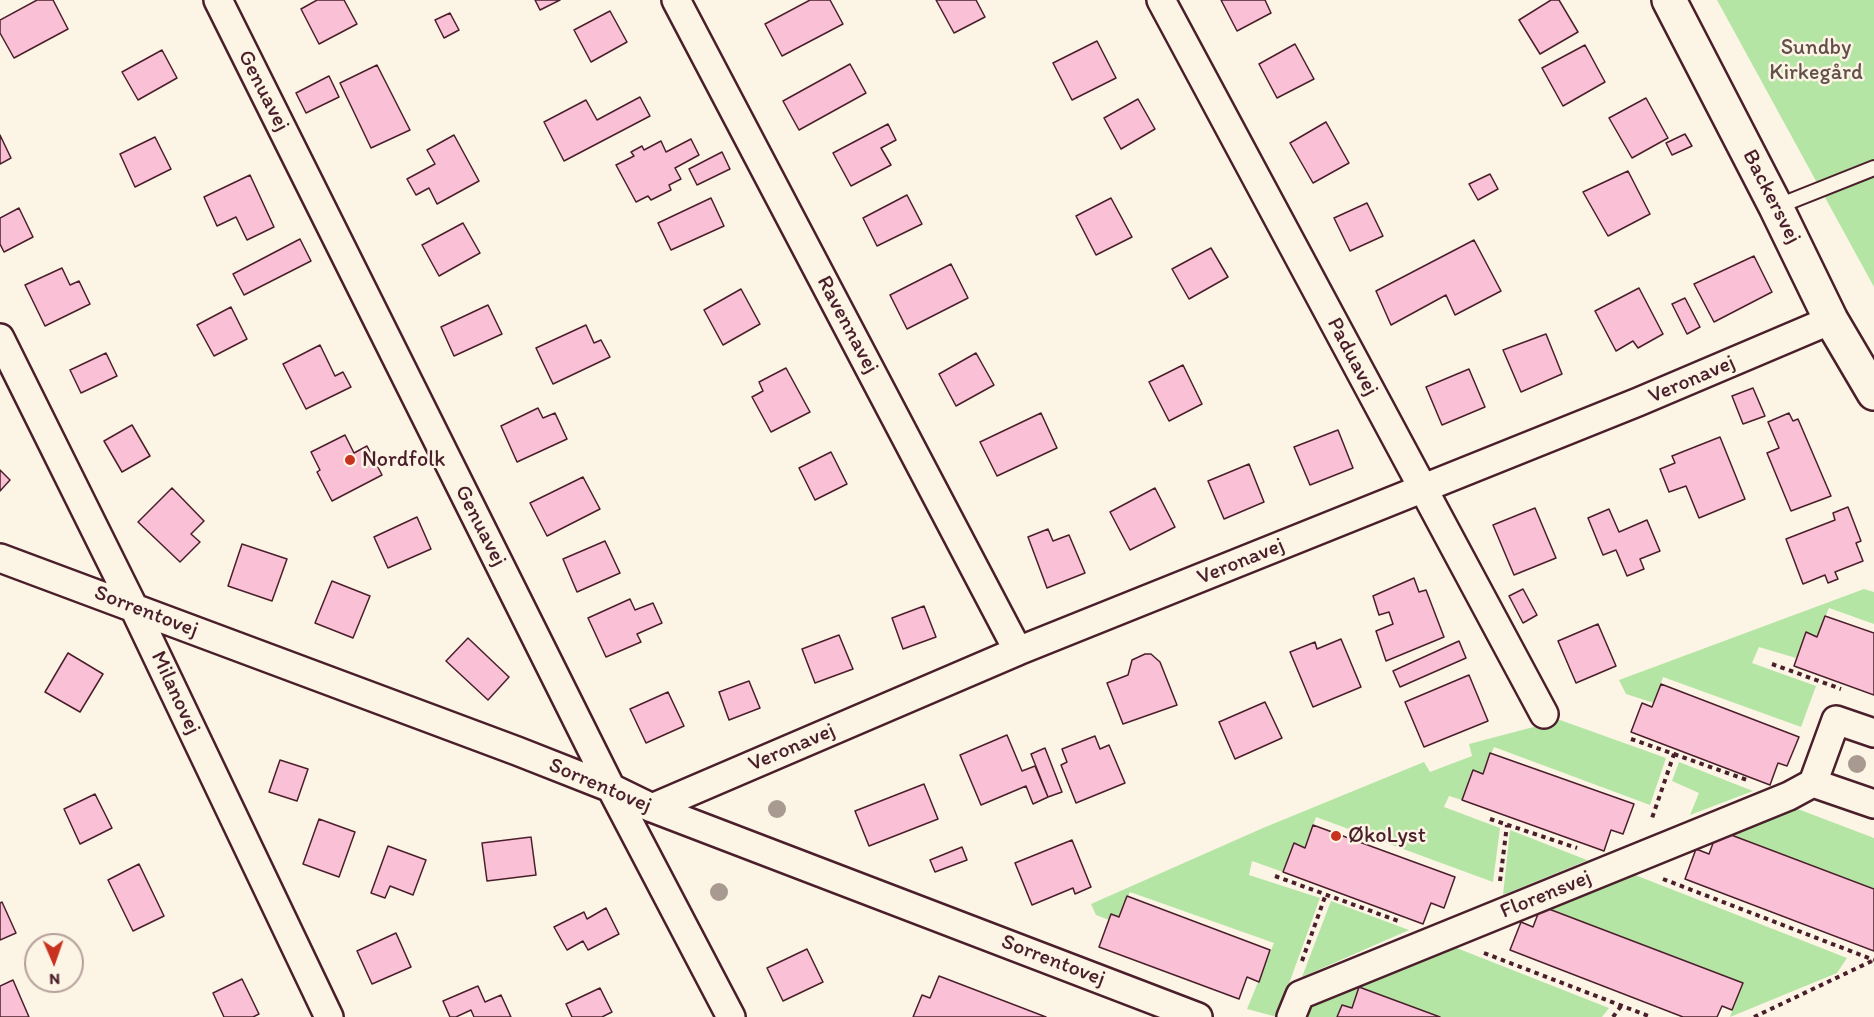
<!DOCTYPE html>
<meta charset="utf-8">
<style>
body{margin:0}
#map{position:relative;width:1874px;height:1017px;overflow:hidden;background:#fcf5e5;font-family:Itim,sans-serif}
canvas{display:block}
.north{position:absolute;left:24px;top:933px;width:60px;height:60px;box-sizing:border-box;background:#fcf5e5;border:2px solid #b59f9b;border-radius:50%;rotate:178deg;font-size:16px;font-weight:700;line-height:24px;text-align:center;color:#4a1f2b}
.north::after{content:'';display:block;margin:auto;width:21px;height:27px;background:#c8321e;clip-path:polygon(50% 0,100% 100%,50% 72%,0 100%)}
</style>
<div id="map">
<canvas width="1874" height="1017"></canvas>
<div class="north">N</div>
</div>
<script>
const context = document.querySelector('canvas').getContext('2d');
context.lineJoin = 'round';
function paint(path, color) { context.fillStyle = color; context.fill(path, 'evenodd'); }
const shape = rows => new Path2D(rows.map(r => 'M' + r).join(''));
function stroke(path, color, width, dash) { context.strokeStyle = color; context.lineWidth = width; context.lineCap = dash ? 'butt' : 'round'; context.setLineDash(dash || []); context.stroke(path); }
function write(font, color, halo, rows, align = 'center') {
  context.font = font + ' Itim,sans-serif'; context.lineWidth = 5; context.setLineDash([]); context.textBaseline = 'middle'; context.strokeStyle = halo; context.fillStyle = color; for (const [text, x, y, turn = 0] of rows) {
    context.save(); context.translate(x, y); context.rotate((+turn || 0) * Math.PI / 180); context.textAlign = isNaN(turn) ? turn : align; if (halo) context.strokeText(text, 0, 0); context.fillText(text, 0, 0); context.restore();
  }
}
const green = shape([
 [1717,0,1874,0,1874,287],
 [1864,589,1874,592,1874,624,1829,608,1817,637,1806,633,1796,658,1759,647,1752,663,1816,686,1801,727,1663,677,1654,703,1626,694,1619,680],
 [1560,720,1666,758,1650,805,1494,747,1483,774,1473,771,1462,800,1449,796,1444,807,1500,828,1493,882,1316,817,1305,848,1294,843,1283,872,1252,861,1249,875,1320,898,1277,1017,1247,1009,1274,943,1130,892,1119,917,1111,914,1109,920,1096,915,1091,904,1263,828,1424,762,1430,772,1472,756,1469,744],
 [1679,762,1753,791,1690,815,1699,793,1672,781],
 [1790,806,1874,838,1874,889,1718,830],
 [1510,830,1587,860,1588,860,1503,895],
 [1630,873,1847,958,1837,973,1730,1017,1742,983,1541,906],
 [1331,901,1409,930,1302,977],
 [1449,945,1609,1008,1602,1017,1440,1017,1360,987,1352,1008,1342,1005,1337,1017,1304,1017,1306,1012,1319,999]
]);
const building = shape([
 [37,0,53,0,68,29,14,58,0,33,0,20,37,0],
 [317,0,344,0,357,24,319,44,301,9,317,0],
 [535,0,560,0,540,10,535,0],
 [810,0,830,0,843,24,782,56,765,24,810,0],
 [936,0,976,0,985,17,954,33,936,0],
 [1221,0,1265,0,1271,13,1237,31,1221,0],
 [1551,0,1559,0,1578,32,1540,54,1519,20,1551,0],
 [610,11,627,42,591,62,574,30,610,11],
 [450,13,459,30,444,38,435,20,450,13],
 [1097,41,1116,78,1072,100,1053,63,1097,41],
 [1295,44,1314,79,1277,98,1259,64,1295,44],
 [1585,45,1605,82,1563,106,1542,68,1585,45],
 [162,50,177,78,138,100,122,72,162,50],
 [850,64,866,93,799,130,783,101,850,64],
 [377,65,410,130,371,148,340,83,377,65],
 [329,76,339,97,306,113,296,93,329,76],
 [640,97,650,116,564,161,544,122,586,100,597,120,640,97],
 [1646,98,1668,138,1632,158,1609,118,1646,98],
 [1138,99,1155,129,1121,149,1104,118,1138,99],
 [1326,122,1349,163,1313,183,1290,143,1326,122],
 [888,124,896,140,881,148,891,165,851,186,833,153,888,124],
 [1685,134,1692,146,1672,155,1666,143,1685,134],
 [0,135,11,158,0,164,0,135],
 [454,135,479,181,437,204,429,188,416,195,407,179,435,164,427,150,454,135],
 [155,137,171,169,135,187,120,154,155,137],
 [691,139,699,155,675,168,681,179,669,185,671,190,651,200,648,196,636,202,616,165,634,156,631,152,642,146,644,150,661,141,666,152,691,139],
 [722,152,730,169,697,185,689,169,722,152],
 [1628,171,1650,214,1608,236,1583,192,1628,171],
 [1490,174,1498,189,1478,200,1469,184,1490,174],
 [250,175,274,227,247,240,236,217,217,226,204,197,250,175],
 [907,195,922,224,877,246,863,218,907,195],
 [711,198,724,226,671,250,658,223,711,198],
 [1111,198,1132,237,1096,255,1076,216,1111,198],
 [1367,203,1383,236,1350,251,1334,218,1367,203],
 [19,208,33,237,4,252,0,244,0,218,19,208],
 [463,223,480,253,439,276,422,245,463,223],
 [300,239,311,261,244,295,233,274,300,239],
 [1474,240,1501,291,1455,315,1446,295,1391,325,1376,291,1474,240],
 [1211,248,1228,277,1189,299,1172,269,1211,248],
 [1754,256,1772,292,1714,322,1694,284,1754,256],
 [951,264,968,298,907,329,890,295,951,264],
 [62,268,70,285,79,281,90,304,45,326,25,285,62,268],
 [1639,288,1663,334,1638,348,1633,341,1616,351,1595,311,1639,288],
 [741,289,760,324,723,345,704,310,741,289],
 [1685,298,1700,327,1687,334,1672,304,1685,298],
 [488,305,502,334,454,356,441,327,488,305],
 [231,307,247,339,214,356,197,325,231,307],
 [586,325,594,343,601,340,610,357,553,384,536,348,586,325],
 [1546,334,1562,374,1521,392,1503,350,1546,334],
 [320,345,335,376,343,372,351,387,306,409,283,364,320,345],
 [106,353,117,376,81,393,70,370,106,353],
 [976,353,994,385,956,406,939,374,976,353],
 [1183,365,1202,404,1169,421,1149,382,1183,365],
 [786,368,810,412,771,432,752,397,763,391,759,382,786,368],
 [1469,369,1485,407,1442,425,1426,387,1469,369],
 [1753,388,1765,416,1743,424,1732,396,1753,388],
 [538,408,543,418,555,413,567,439,517,462,501,426,538,408],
 [1041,413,1057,448,997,476,980,442,1041,413],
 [1789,413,1793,421,1798,419,1831,496,1791,511,1767,453,1779,448,1768,422,1789,413],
 [132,425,150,456,122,472,104,441,132,425],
 [1338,430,1353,468,1310,485,1294,447,1338,430],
 [345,435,354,453,367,446,382,475,332,501,317,472,320,470,311,452,345,435],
 [1720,437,1745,499,1699,518,1686,486,1669,492,1660,469,1675,463,1672,456,1720,437],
 [831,452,847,484,815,500,799,468,831,452],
 [1249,464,1264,502,1224,519,1208,481,1249,464],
 [0,470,10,480,0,491,0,470],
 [583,477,600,509,547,536,530,503,583,477],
 [172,488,204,521,191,534,200,542,180,562,138,522,172,488],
 [1155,488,1175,527,1130,550,1110,512,1155,488],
 [1848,507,1861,541,1856,543,1863,561,1835,572,1838,579,1828,583,1825,575,1803,584,1786,539,1835,520,1833,513,1848,507],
 [1535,508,1556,558,1514,575,1493,525,1535,508],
 [1609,509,1619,532,1647,520,1660,551,1640,559,1644,569,1627,576,1616,550,1603,555,1588,518,1609,509],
 [417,517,431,549,388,568,374,537,417,517],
 [1048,529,1053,541,1069,535,1085,573,1047,588,1028,537,1048,529],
 [605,541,620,573,577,592,563,559,605,541],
 [242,544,287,559,272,601,228,586,242,544],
 [1414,578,1419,592,1426,590,1444,637,1386,661,1376,631,1393,624,1389,612,1379,615,1373,596,1414,578],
 [332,581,370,596,353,638,315,623,332,581],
 [1523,589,1537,615,1523,623,1509,596,1523,589],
 [630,599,635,610,653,603,662,623,637,634,641,642,606,657,588,618,630,599],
 [924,606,936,637,903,649,892,618,924,606],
 [1825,616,1874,633,1874,695,1794,666,1806,632,1817,637,1825,616],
 [1598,624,1616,666,1576,683,1558,641,1598,624],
 [839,635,853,669,815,683,802,649,839,635],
 [468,638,509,677,488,700,446,661,468,638],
 [1341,639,1361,687,1313,707,1290,652,1315,642,1317,649,1341,639],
 [1459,641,1466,658,1400,687,1393,671,1459,641],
 [68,653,103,674,80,712,45,692,68,653],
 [1145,654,1151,654,1160,662,1177,705,1123,724,1107,683,1128,675,1132,660,1145,654],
 [1469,675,1488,721,1424,747,1405,702,1469,675],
 [749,681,760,708,729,720,719,692,749,681],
 [1661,684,1799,737,1787,766,1778,763,1770,785,1631,732,1642,703,1652,707,1661,684],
 [668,692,684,726,646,743,630,709,668,692],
 [1265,702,1282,738,1235,759,1219,722,1265,702],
 [1007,735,1022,771,1035,766,1048,797,1033,804,1026,786,981,805,960,755,1007,735],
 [1095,736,1100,749,1109,745,1125,783,1076,803,1061,765,1067,762,1062,749,1095,736],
 [1045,748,1062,792,1048,797,1031,754,1045,748],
 [1490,753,1634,804,1623,834,1611,830,1604,851,1462,800,1473,770,1483,774,1490,753],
 [280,760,308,769,297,801,269,792,280,760],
 [924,784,938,819,869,846,855,811,924,784],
 [95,794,112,828,80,844,64,809,95,794],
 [319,819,355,832,339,877,303,864,319,819],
 [1313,825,1455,877,1444,908,1431,903,1423,924,1283,872,1294,843,1305,848,1313,825],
 [1718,830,1874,889,1874,951,1685,879,1696,849,1709,854,1718,830],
 [531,837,536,875,487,881,482,843,531,837],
 [1072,840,1091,887,1075,894,1073,888,1032,905,1015,863,1072,840],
 [388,846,426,860,413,895,390,886,385,898,371,893,388,846],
 [962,847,967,860,935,872,930,860,962,847],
 [139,864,164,916,133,931,108,880,139,864],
 [1127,896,1270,950,1259,982,1247,977,1239,999,1099,947,1111,914,1119,917,1127,896],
 [2,902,16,933,0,940,0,903,2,902],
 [1541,906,1743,983,1732,1010,1722,1006,1717,1017,1683,1017,1510,950,1521,922,1533,927,1541,906],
 [606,908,619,934,588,950,583,941,567,950,554,927,584,912,587,919,606,908],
 [396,933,411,967,372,984,357,951,396,933],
 [807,949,823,982,783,1001,767,968,807,949],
 [939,976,1046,1017,913,1017,922,995,930,998,939,976],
 [242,979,259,1014,253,1017,224,1017,213,993,242,979],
 [13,980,29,1017,0,1017,0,986,13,980],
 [478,986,485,1002,501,995,511,1017,474,1017,471,1010,456,1017,450,1017,443,1001,478,986],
 [1359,987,1440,1017,1337,1017,1342,1005,1352,1008,1359,987],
 [600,988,612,1012,602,1017,572,1017,566,1004,600,988]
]);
const path = shape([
 [1772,664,1841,689],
 [1631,739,1674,754,1651,821],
 [1674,754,1747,780],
 [1490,819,1577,848],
 [1275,876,1401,922],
 [1663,879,1874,960],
 [1500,881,1507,825],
 [1484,953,1651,1017],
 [1302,961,1326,894],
 [1613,1017,1621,1006],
 [1754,1017,1874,960]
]);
const service = shape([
 [1776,207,1874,168]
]);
const minor = shape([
 [218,0,611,788,731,1017],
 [676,0,1018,651],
 [1161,0,1544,714],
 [0,338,133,606,329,1017],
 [0,558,517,751,611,788,652,808,1198,1017],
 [1874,733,1836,720,1813,783,1874,804],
 [652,808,1018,651,1638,402,1831,320],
 [1291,1017,1300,995,1789,796,1813,783]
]);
const tertiary = shape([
 [1669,0,1776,207,1831,320,1874,393]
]);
const trees = [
 [1857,764],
 [777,809],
 [719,892]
];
const markers = [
 [350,460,6,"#c8321e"],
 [1336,836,6,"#c8321e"]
];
const parkNames = [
 ["Sundby",1816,48],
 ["Kirkegård",1816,73]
];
const streetNames = [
 ["Genuavej",263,91,63],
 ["Backersvej",1771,197,63],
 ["Ravennavej",847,325,62],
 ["Paduavej",1352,357,62],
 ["Veronavej",1692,380,-23],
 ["Genuavej",480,526,63],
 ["Veronavej",1241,562,-22],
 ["Sorrentovej",146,612,21],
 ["Milanovej",175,693,65],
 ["Veronavej",792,748,-23],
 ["Sorrentovej",600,786,23],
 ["Florensvej",1546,895,-22],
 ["Sorrentovej",1053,961,21]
];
const poiNames = [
 ["Nordfolk",362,460],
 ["ØkoLyst",1348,836]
];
paint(green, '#b4e5a5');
paint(building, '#fac1d6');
stroke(building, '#4a1f2b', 1.5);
stroke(service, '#4a1f2b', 18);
stroke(minor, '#4a1f2b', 32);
stroke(tertiary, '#4a1f2b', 38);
stroke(path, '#4a1f2b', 4, [4.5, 4.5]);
stroke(service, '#fcf5e5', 14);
stroke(minor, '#fcf5e5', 27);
stroke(tertiary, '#fcf5e5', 33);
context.fillStyle = '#a89a90';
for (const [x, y] of trees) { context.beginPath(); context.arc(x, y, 9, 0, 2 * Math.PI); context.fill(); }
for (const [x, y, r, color] of markers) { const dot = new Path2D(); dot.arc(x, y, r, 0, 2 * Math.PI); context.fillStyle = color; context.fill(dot); stroke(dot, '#fcf5e5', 2); }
write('22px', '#64504a', '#fcf5e5', parkNames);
write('22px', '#4a1f2b', '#fcf5e5', streetNames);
write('22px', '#4a1f2b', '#fcf5e5', poiNames, 'left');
</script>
